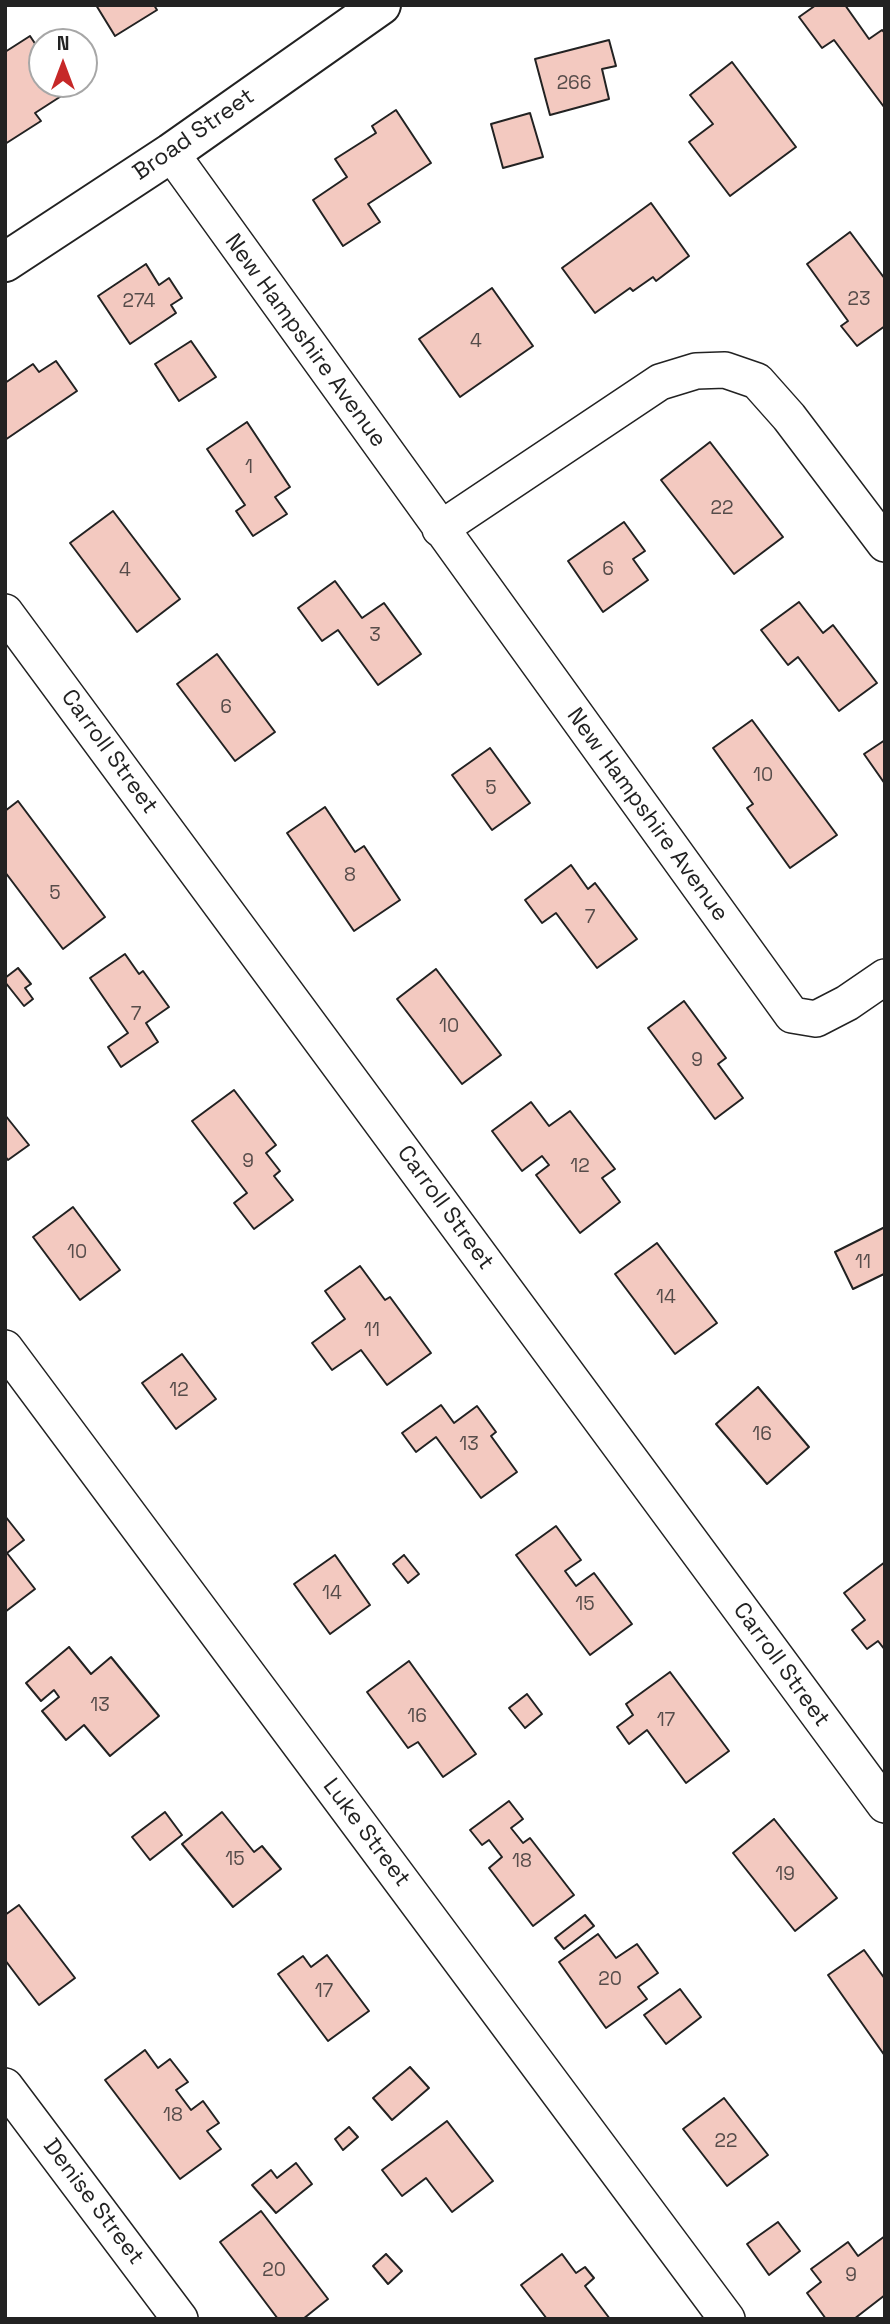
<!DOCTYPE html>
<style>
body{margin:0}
#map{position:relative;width:890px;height:2324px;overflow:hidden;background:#fff;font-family:"Space Grotesk",sans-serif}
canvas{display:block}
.frame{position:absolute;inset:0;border:7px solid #222;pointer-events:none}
.north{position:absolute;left:28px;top:28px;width:70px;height:70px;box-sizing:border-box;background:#fff;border:2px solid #a7a7a7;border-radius:50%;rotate:0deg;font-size:19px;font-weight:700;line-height:28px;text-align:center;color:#222}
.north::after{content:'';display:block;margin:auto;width:24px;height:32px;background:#c62828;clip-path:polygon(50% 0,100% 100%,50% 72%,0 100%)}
</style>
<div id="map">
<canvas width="890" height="2324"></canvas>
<div class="frame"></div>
<div class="north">N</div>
</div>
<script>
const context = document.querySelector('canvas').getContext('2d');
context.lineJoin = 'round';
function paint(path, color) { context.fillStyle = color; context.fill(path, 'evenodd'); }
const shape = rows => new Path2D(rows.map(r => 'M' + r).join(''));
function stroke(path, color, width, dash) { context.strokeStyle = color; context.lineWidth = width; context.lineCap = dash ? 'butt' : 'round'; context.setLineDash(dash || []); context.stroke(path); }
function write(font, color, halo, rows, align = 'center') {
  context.font = font + ' "Space Grotesk",sans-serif'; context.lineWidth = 5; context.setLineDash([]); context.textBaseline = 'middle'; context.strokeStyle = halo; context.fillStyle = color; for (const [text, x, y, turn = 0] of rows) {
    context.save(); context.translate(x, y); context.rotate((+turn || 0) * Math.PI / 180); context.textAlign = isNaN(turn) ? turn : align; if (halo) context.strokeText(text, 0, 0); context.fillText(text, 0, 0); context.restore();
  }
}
const building = shape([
 [96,5,154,5,157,10,115,36,96,5],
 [816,5,845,5,869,39,882,30,885,33,884,107,834,40,822,48,799,17,816,5],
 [30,36,42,54,42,84,61,84,66,93,35,113,41,121,5,144,5,52,30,36],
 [609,40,616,66,602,69,609,99,550,115,535,59,609,40],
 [732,62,796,147,730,196,689,142,713,124,690,95,732,62],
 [396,110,431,163,368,204,380,222,343,246,313,200,347,177,335,159,376,133,372,126,396,110],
 [530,113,543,157,503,168,491,124,530,113],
 [651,203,689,256,656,281,653,277,633,291,630,288,595,313,562,268,651,203],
 [850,232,885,279,885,326,857,346,841,326,848,321,807,264,850,232],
 [146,264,159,285,169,278,182,298,171,305,176,313,130,344,98,296,146,264],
 [492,288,533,346,460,397,419,339,492,288],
 [191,341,216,377,179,401,155,364,191,341],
 [56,361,77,391,5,440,5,383,33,364,39,372,56,361],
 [247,422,290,487,275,497,287,514,253,536,236,511,245,505,207,449,247,422],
 [710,442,783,537,734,574,661,480,710,442],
 [113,511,180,599,137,632,70,543,113,511],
 [624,522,645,551,633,559,648,580,603,612,568,561,624,522],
 [335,581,362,618,384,603,421,654,378,685,338,630,322,641,298,608,335,581],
 [799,602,823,633,833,625,877,683,839,711,798,657,788,665,761,630,799,602],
 [217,654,275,732,235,761,177,684,217,654],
 [752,720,837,835,790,868,747,808,753,804,713,748,752,720],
 [885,740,885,784,864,754,885,740],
 [490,748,530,803,492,830,452,775,490,748],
 [18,801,105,917,63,949,5,872,5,811,18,801],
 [325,807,355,852,364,846,400,900,354,931,287,833,325,807],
 [571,865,588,889,595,883,637,939,597,968,556,913,542,923,525,900,571,865],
 [125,954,139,974,143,971,169,1007,146,1023,158,1042,121,1067,108,1047,128,1033,90,978,125,954],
 [18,968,31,984,25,988,33,999,24,1006,5,982,5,978,18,968],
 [436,969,501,1055,462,1084,397,999,436,969],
 [684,1001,726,1058,718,1064,743,1098,715,1119,648,1028,684,1001],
 [234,1090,276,1145,266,1153,280,1171,274,1176,293,1200,254,1229,234,1203,247,1193,192,1121,234,1090],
 [531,1102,549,1126,570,1111,615,1169,602,1178,620,1202,580,1233,536,1175,549,1165,542,1156,522,1171,492,1131,531,1102],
 [5,1115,29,1145,8,1160,5,1156,5,1115],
 [73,1207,120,1270,80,1300,33,1237,73,1207],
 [885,1227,885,1277,884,1274,853,1289,835,1252,885,1227],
 [657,1243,717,1323,675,1354,615,1274,657,1243],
 [360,1266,385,1300,390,1297,431,1353,387,1385,361,1350,332,1370,312,1343,345,1319,325,1291,360,1266],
 [182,1354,216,1399,176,1429,142,1383,182,1354],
 [758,1387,809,1447,767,1484,716,1424,758,1387],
 [441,1405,454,1423,477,1406,496,1432,491,1436,517,1472,481,1498,436,1437,416,1452,402,1433,441,1405],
 [5,1516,24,1540,7,1553,35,1589,5,1612,5,1516],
 [556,1526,581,1560,565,1571,576,1586,594,1573,632,1624,590,1655,516,1555,556,1526],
 [335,1555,370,1605,330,1634,294,1584,335,1555],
 [404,1555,419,1574,408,1583,393,1564,404,1555],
 [885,1562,885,1650,878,1641,867,1649,852,1630,865,1620,844,1593,885,1562],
 [69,1647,91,1674,111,1657,159,1716,110,1756,84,1725,66,1740,42,1711,59,1697,54,1690,41,1701,26,1683,69,1647],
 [409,1661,476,1754,443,1777,418,1742,408,1748,367,1692,409,1661],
 [670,1672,729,1751,686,1783,647,1730,629,1744,617,1727,633,1715,626,1704,670,1672],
 [527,1694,542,1714,525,1728,509,1708,527,1694],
 [509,1801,523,1819,511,1828,523,1843,530,1838,574,1895,533,1926,489,1868,502,1857,489,1840,482,1845,470,1830,509,1801],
 [165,1812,182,1835,150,1860,132,1837,165,1812],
 [222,1812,254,1852,262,1846,281,1869,233,1907,182,1844,222,1812],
 [774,1819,837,1898,795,1931,733,1853,774,1819],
 [19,1905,75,1978,39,2005,5,1960,5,1915,19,1905],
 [585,1915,594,1926,564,1949,555,1938,585,1915],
 [598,1934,616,1958,637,1944,658,1973,638,1987,647,1999,606,2028,559,1962,598,1934],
 [864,1950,885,1979,885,2056,828,1975,864,1950],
 [327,1955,369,2011,328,2041,278,1974,303,1956,311,1967,327,1955],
 [680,1989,701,2017,666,2044,644,2015,680,1989],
 [145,2050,158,2068,170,2059,188,2082,176,2090,191,2110,203,2101,219,2123,207,2131,221,2149,180,2179,105,2080,145,2050],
 [410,2067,429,2088,392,2120,373,2098,410,2067],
 [724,2098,768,2155,727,2186,683,2129,724,2098],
 [447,2121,493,2181,452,2212,426,2178,402,2196,382,2170,447,2121],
 [349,2127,358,2137,343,2150,335,2139,349,2127],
 [296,2163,312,2184,276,2213,252,2185,271,2170,277,2178,296,2163],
 [261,2211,328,2299,303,2319,278,2319,220,2242,261,2211],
 [778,2222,800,2251,769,2275,747,2244,778,2222],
 [885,2236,885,2295,854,2319,826,2319,807,2293,821,2282,811,2269,848,2242,858,2256,885,2236],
 [386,2254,402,2271,388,2284,373,2266,386,2254],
 [562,2254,576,2273,585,2267,594,2278,585,2286,610,2319,547,2319,521,2285,562,2254]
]);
const street = shape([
 [171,153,792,1015,816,1019,847,1003,885,977],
 [440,529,660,382,696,371,725,370,757,381,789,417,885,544],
 [5,612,885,1805],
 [5,1348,727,2319],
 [5,2086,180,2319]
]);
const secondary = shape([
 [5,262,171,153,381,5]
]);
const numberNames = [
 ["266",574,84],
 ["23",859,300],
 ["274",139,302],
 ["4",476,342],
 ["1",249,468],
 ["22",722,509],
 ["6",608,570],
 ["4",125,571],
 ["3",375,636],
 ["6",226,708],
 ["10",763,776],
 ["5",491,789],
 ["8",350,876],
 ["5",55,894],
 ["7",590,918],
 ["7",136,1015],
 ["10",449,1027],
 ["9",697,1061],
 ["9",248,1162],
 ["12",580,1167],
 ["10",77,1253],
 ["11",863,1263],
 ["14",666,1298],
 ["11",372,1331],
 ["12",179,1391],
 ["16",762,1435],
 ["13",469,1445],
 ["14",332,1594],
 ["15",585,1605],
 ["13",100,1706],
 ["16",417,1717],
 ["17",666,1721],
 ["15",235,1860],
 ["18",522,1862],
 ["19",785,1875],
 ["20",610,1980],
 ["17",324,1992],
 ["18",173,2116],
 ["22",726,2142],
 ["20",274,2271],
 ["9",851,2276]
];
const streetNames = [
 ["Broad Street",194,135,-35],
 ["New Hampshire Avenue",305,341,54],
 ["Carroll Street",109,752,54],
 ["New Hampshire Avenue",647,815,54],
 ["Carroll Street",445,1208,54],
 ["Carroll Street",781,1665,54],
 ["Luke Street",366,1833,53],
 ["Denise Street",93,2202,53]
];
paint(building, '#f3c9c0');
stroke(building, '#222', 2);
stroke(street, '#222', 38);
stroke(secondary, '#222', 42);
stroke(street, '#fff', 35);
stroke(secondary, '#fff', 38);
write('19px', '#564c4a', null, numberNames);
write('23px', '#222', '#fff', streetNames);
</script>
